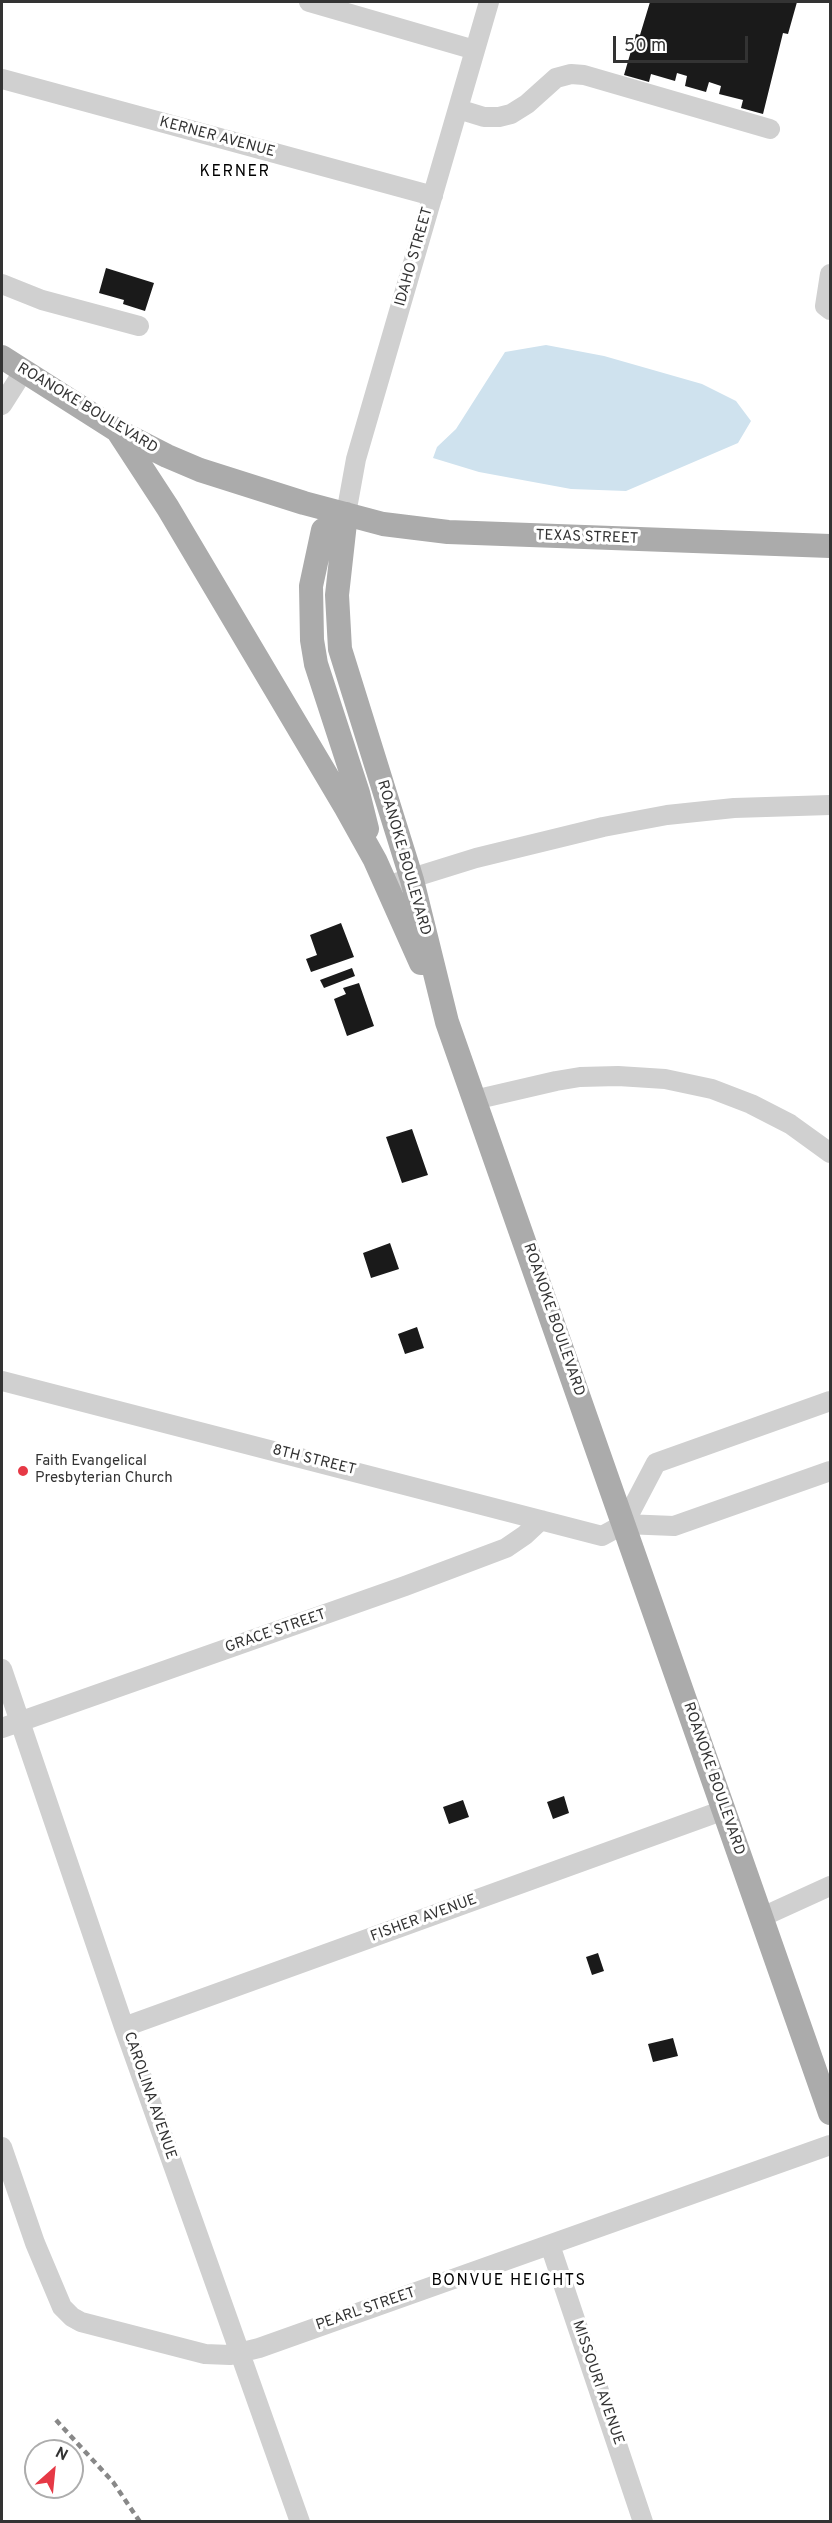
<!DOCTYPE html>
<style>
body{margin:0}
#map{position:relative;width:832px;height:2523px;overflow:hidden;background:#fff;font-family:Overpass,sans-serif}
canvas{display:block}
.frame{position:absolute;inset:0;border:3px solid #333;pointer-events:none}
.north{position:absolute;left:24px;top:2439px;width:60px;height:60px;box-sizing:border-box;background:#fff;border:2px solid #adadad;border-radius:50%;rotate:27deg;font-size:16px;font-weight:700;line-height:24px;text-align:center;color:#333}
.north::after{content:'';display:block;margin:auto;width:21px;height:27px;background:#e63946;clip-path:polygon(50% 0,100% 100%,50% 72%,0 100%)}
.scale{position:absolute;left:613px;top:36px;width:135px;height:27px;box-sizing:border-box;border:3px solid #333;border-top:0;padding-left:8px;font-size:18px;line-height:21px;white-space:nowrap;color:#333;-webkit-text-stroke:4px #fff;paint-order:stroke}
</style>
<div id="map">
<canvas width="832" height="2523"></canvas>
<div class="frame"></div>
<div class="north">N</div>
<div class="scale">50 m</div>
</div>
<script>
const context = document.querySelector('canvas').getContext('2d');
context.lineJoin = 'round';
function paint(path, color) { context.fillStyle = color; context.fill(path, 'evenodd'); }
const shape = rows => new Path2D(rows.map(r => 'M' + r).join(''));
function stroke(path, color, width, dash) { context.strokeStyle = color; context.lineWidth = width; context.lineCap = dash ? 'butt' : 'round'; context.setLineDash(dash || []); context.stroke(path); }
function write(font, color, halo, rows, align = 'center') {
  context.font = font + ' Overpass,sans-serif'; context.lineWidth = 6; context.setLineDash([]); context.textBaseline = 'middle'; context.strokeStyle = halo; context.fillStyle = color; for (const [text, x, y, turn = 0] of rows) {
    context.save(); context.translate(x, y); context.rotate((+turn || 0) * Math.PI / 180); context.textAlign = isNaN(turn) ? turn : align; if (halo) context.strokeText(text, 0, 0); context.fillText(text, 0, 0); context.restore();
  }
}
const water = shape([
 [546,345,604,356,702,384,736,401,751,421,738,443,626,491,571,489,479,472,433,458,437,447,456,429,505,352]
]);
const building = shape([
 [650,2,797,2,788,34,783,33,763,114,741,108,743,100,719,94,721,86,709,82,706,92,685,86,687,76,677,73,675,81,651,74,649,82,624,75,636,34,640,35],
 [106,268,154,283,145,311,123,304,124,300,99,293],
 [341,923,354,957,311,972,306,959,317,955,310,935],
 [352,968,355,976,324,988,320,980],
 [359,983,374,1026,347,1036,334,999,346,994,343,988],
 [412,1129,428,1175,402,1183,386,1137],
 [390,1243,399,1269,371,1278,363,1253],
 [417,1327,424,1348,405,1354,398,1334],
 [564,1796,569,1813,553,1819,547,1802],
 [463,1800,469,1817,449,1824,443,1807],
 [598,1953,604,1971,592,1975,586,1957],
 [673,2038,678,2056,653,2062,648,2044]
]);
const minor = shape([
 [309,2,475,50],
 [2,79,433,196],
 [458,109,484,117,499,117,511,114,527,104,556,78,571,74,584,75,770,129],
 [830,274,825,306,830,310],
 [2,284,42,300,139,326],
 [2,405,23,372],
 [346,514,356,459,489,2],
 [386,886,476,858,603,827,667,815,734,808,830,805],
 [474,1100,556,1081,580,1077,618,1076,665,1079,712,1089,751,1104,790,1124,830,1153],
 [2,1381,602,1536,624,1524],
 [624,1524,656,1463,830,1401],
 [624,1524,674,1526,830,1471],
 [2,1669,124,2027,300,2522],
 [2,1728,405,1586,506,1548,525,1535,541,1520],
 [762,1917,830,1886],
 [124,2027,724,1810],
 [2,2147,35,2243,62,2307,72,2317,81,2322,205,2354,230,2355,259,2348,830,2145],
 [550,2245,643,2522]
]);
const major = shape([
 [2,357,118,431,167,456,200,470,304,503,383,524,448,532,830,546],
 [119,433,168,508,346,808,375,860,421,963],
 [346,514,337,595,340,649,412,880,447,1022,830,2113],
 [346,514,323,530,311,586,312,640,316,664,358,793,367,829]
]);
const rail = shape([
 [56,2420,113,2482,140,2522]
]);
const markers = [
 [23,1471,6,"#e63946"]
];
const streetNames = [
 ["KERNER AVENUE",217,138,15],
 ["IDAHO STREET",415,257,-74],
 ["ROANOKE BOULEVARD",87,409,31],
 ["TEXAS STREET",587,538,2],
 ["ROANOKE BOULEVARD",403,858,74],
 ["ROANOKE BOULEVARD",553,1320,71],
 ["8TH STREET",314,1461,14],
 ["GRACE STREET",276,1632,-19],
 ["ROANOKE BOULEVARD",713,1779,71],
 ["FISHER AVENUE",424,1919,-20],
 ["CAROLINA AVENUE",149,2096,71],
 ["PEARL STREET",366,2310,-19],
 ["MISSOURI AVENUE",597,2383,71]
];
const poiNames = [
 ["Faith Evangelical",35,1462],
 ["Presbyterian Church",35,1479]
];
const neighbourhoodNames = [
 ["KERNER",235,173],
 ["BONVUE HEIGHTS",509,2282]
];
paint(water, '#cfe2ee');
paint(building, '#1a1a1a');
stroke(minor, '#d0d0d0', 20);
stroke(major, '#ababab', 24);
stroke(rail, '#888', 4.5, [6, 4.5]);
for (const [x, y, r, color] of markers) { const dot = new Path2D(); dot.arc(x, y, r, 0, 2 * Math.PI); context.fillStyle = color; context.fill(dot); stroke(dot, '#fff', 2); }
write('15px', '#333', '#fff', streetNames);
write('15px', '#333', '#fff', poiNames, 'left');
context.letterSpacing = '1.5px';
write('16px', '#000', '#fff', neighbourhoodNames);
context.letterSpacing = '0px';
</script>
